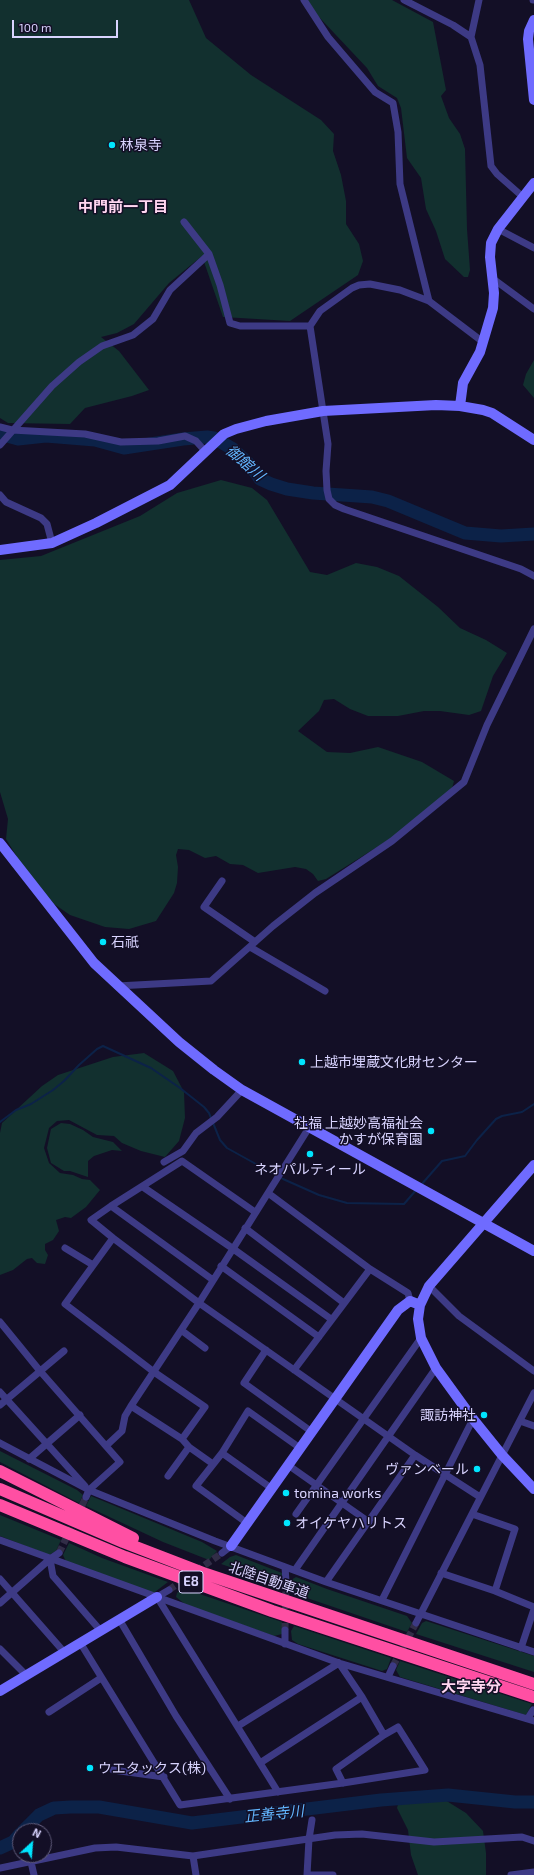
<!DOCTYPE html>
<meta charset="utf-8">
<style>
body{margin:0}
#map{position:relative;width:534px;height:1875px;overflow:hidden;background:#130f26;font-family:"Exo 2",sans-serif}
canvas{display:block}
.north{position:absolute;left:12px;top:1823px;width:40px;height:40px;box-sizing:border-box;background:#130f26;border:1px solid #625e7d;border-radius:50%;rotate:26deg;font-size:11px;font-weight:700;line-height:16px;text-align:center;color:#d9d4ff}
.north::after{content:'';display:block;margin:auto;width:14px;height:18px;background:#00e5ff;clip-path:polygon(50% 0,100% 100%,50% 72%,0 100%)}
.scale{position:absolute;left:12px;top:20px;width:106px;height:18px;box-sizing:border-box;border:2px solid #d9d4ff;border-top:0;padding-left:5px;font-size:12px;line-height:14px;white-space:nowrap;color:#d9d4ff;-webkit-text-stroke:3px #130f26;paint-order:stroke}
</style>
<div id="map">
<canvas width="534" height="1875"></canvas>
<div class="north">N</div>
<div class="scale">100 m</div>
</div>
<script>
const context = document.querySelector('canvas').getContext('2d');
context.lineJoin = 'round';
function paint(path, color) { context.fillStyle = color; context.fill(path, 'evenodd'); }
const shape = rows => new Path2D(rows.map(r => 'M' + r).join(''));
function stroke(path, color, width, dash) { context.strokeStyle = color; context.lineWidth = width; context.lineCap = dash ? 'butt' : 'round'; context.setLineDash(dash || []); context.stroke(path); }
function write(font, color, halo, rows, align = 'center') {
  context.font = font + ' "Exo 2","Noto Sans JP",sans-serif'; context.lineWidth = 3; context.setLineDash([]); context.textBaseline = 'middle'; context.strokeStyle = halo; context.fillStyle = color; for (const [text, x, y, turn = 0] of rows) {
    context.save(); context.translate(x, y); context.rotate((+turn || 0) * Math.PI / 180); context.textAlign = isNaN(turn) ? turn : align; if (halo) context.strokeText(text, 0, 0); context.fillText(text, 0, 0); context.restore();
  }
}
const green = shape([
 [0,0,189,0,206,38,251,75,321,120,334,134,333,151,341,175,346,201,346,224,359,244,363,261,358,275,290,321,223,317,202,256,169,283,134,324,117,333,101,337,119,351,149,390,132,396,85,408,70,424,8,423,0,418],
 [303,0,392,0,433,22,446,90,441,96,449,118,460,134,465,149,467,229,470,270,468,277,464,277,445,259,436,231,426,209,421,178,407,158,401,108,397,98,378,86,367,68],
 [534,360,534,398,523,385,526,374],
 [221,480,252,488,267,500,310,572,327,575,356,563,377,567,399,576,438,607,460,628,486,640,507,653,493,676,481,711,469,715,440,711,424,711,398,716,368,716,350,709,334,699,324,700,319,711,298,731,327,752,350,753,378,747,422,762,454,781,451,792,393,837,326,879,318,881,313,874,306,869,295,867,258,873,243,865,230,864,216,856,205,858,189,850,178,849,176,855,178,867,177,883,174,893,156,921,129,929,105,927,70,915,54,904,22,865,6,839,8,819,0,792,0,560,41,556,140,516,177,493],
 [144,1053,173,1071,184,1092,185,1118,179,1141,165,1157,141,1151,122,1143,114,1136,97,1135,69,1120,57,1121,49,1128,44,1148,49,1163,60,1173,73,1175,82,1179,90,1180,100,1190,86,1207,71,1218,65,1217,56,1220,59,1231,53,1240,45,1244,45,1250,48,1255,45,1264,37,1263,32,1258,27,1259,13,1270,0,1275,0,1133,2,1123,42,1086,58,1075,113,1057],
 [61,1123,70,1124,83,1130,93,1137,113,1142,122,1151,112,1150,94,1156,88,1161,88,1177,70,1171,64,1171,51,1163,47,1148,51,1129],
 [0,1451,77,1490,83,1495,79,1503,0,1462],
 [91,1496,202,1542,217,1551,209,1560,163,1542,86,1506],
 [0,1515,61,1540,56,1551,49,1555,0,1536],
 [69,1543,102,1558,168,1582,151,1595,67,1564,63,1555],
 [236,1555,282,1573,281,1587,242,1571,221,1564,230,1557],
 [296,1577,327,1589,407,1616,412,1623,407,1632,301,1596,289,1590,291,1580],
 [182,1588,282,1622,282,1634,274,1636,186,1605,176,1597,177,1593],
 [426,1621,534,1656,534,1672,416,1634,422,1623],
 [294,1626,391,1658,390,1661,387,1669,382,1671,298,1644,292,1640,291,1631],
 [400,1661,532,1704,526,1715,400,1677,396,1670],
 [404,1794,421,1794,445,1800,466,1813,483,1831,486,1853,486,1875,418,1875,411,1855,408,1830,397,1808,399,1801]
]);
const stream = shape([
 [0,1122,16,1110,31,1104,53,1090,64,1081,79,1065,97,1049,103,1046,151,1068,180,1088,204,1107,209,1113,220,1140,227,1148,283,1179,319,1195,347,1203,404,1204,417,1189],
 [421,1185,442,1161,465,1156,477,1140,496,1119,502,1116,522,1112,534,1104]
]);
const river = shape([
 [0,434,18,439,46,436,95,440,124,448,183,439,207,437,214,438,233,449,250,465,260,479,271,484,287,489,313,493,372,497,388,501,465,533,501,536,534,534],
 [23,1831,39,1815,54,1808,71,1807,99,1807,192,1823,381,1800,448,1795,515,1802,534,1802],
 [0,1848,13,1842,20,1834]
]);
const streetTunnel = shape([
 [59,1553,86,1497],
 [196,1571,222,1553],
 [169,1590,186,1578],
 [285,1630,286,1581],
 [393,1666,416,1623]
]);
const street = shape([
 [304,0,328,37,375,92,393,103,398,132,400,184,429,301],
 [404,0,453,25,471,37,480,65,491,166,497,174,523,197],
 [533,0,534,0],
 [471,37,479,0],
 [184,222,209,254,220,285,230,323,240,326,310,326],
 [498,229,534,248],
 [492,278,534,309],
 [483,342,429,301,400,290,370,284,359,285,352,288,320,311,310,326,328,444,326,471,327,490,329,499,335,505,344,509,521,569,534,576],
 [0,427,12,430,85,434,121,442,158,441,185,436,196,441,205,451],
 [0,445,52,386,79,362,102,346,133,335,153,319,170,290,209,254],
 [0,495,6,502,41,518,47,524,52,543],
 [222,881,204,907,255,942],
 [250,947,325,991],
 [117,986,211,981,273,926,315,893,392,841,464,782,487,725,534,629],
 [164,1162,183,1151,196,1133,217,1117,242,1090],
 [143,1187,232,1248,331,1319],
 [268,1193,370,1269,408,1293,410,1301],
 [111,1206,213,1280],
 [255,1212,182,1161,111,1206,91,1220,113,1238,199,1303,415,1455,480,1497],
 [245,1228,344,1303],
 [113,1238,65,1304,154,1372,205,1407,182,1439],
 [65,1248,93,1265],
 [221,1266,319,1337],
 [429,1286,459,1316,534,1371],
 [0,1322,40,1371,120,1462,89,1490,86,1497],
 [181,1330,205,1348],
 [266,1350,244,1383,312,1432],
 [294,1370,370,1269],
 [0,1392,85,1486],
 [0,1405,64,1351],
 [131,1406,182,1439,189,1447,213,1464],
 [520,1421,534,1426],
 [0,1443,89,1490,215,1541,326,1582,534,1652],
 [106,1446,122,1431,125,1416,131,1406,199,1303,310,1126],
 [222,1453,271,1488],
 [29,1459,80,1415],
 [288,1465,369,1522],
 [168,1476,189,1447],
 [296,1514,421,1338],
 [472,1514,515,1529,495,1591],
 [247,1523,196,1486,222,1453,248,1411,300,1448],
 [0,1540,339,1663,534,1721],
 [222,1553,231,1546],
 [50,1559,53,1576,100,1630],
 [285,1567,286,1581],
 [295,1570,436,1368],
 [441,1573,495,1591,534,1607],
 [0,1579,65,1653],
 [326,1582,415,1455],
 [157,1597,278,1792],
 [157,1597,169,1590],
 [382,1600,473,1419],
 [0,1603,50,1559,59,1553],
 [119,1619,176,1716,230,1799],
 [416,1623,534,1393],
 [81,1644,180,1805,343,1783,425,1770,398,1727,384,1735,362,1697,339,1663],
 [285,1644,285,1630],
 [521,1648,534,1609],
 [0,1649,26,1675],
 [388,1677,393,1666],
 [49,1712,101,1678],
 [528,1718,533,1710],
 [238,1726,339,1663],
 [260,1763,362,1697],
 [113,1770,164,1777],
 [343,1783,336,1769,384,1735],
 [193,1856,196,1875],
 [31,1862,34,1875],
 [0,1868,95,1848,116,1847,193,1856,335,1835,362,1834,434,1842,522,1837,534,1841],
 [307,1875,309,1839,312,1820],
 [307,1875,333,1875],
 [511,1875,534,1872]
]);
const secondary = shape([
 [534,20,529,31,528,39,534,100],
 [460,406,463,383,480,352,493,308,494,293,490,257,491,243,498,229,534,183],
 [0,550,52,543,96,523,170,485,224,434,236,429,266,421,323,411,436,405,460,406,483,410,492,413,534,440],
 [0,843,94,963,179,1042,214,1070,242,1090,534,1251],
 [534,1165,429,1286,420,1305,418,1319,421,1338,436,1368,473,1419,502,1455,534,1489],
 [231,1546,398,1310,410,1301,420,1305],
 [0,1691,157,1597]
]);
const highway = shape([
 [0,1471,133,1538],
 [0,1489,123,1542,206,1574,534,1684],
 [0,1505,125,1557,272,1611,534,1697]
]);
const markers = [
 [112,145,4,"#00e5ff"],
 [103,942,4,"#00e5ff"],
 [302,1062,4,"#00e5ff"],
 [431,1131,4,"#00e5ff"],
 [310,1154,4,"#00e5ff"],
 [484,1415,4,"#00e5ff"],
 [477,1469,4,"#00e5ff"],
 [286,1493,4,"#00e5ff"],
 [287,1523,4,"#00e5ff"],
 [90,1768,4,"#00e5ff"]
];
const shields = [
 [191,1582,24]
];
const shieldNames = [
 ["E8",191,1582]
];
const poiNames = [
 ["林泉寺",120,145],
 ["石祇",111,942],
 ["上越市埋蔵文化財センター",310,1062],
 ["社福 上越妙高福祉会",423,1123,"right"],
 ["かすが保育園",423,1139,"right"],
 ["ネオパルティール",310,1169,"center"],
 ["諏訪神社",476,1415,"right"],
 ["ヴァンベール",469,1469,"right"],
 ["tomina works",294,1493],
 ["オイケヤハリトス",295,1523],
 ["ウエタックス(株)",98,1768]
];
const streetNames = [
 ["北陸自動車道",269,1580,19]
];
const neighbourhoodNames = [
 ["中門前一丁目",123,207],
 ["大字寺分",471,1687]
];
const waterNames = [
 ["御館川",245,463,41],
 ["正善寺川",274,1814,-6]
];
paint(green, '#12302f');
stroke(stream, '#0c2248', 2);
stroke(river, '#0c2248', 13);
stroke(streetTunnel, '#312d47', 7, [7, 3.5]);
stroke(street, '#3d3a85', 7);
stroke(secondary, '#6f6bff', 10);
stroke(highway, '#ff4fa3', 12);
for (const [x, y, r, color] of markers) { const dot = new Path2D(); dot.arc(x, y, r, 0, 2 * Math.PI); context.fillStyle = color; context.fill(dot); stroke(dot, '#130f26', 1.5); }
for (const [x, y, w] of shields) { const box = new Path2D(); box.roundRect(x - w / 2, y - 11, w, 22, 3); context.fillStyle = '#130f26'; context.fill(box); stroke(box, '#d9d4ff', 1); }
write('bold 13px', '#d9d4ff', null, shieldNames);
write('14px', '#d9d4ff', '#130f26', poiNames, 'left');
write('14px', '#d9d4ff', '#130f26', streetNames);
write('bold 15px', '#ffd6f0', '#130f26', neighbourhoodNames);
write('italic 15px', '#62b6ff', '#130f26', waterNames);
</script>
